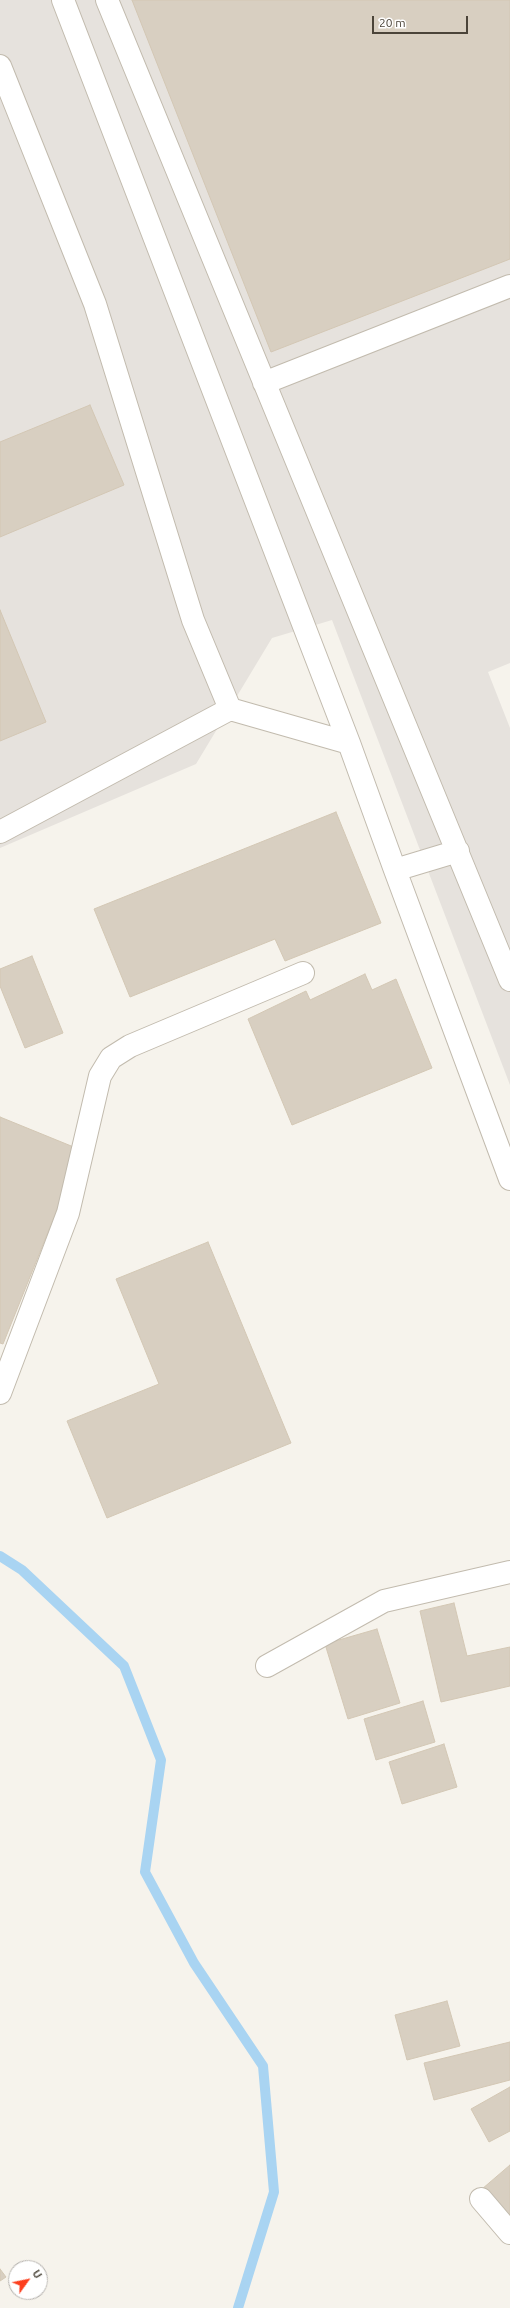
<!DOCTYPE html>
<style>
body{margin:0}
#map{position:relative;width:510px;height:2308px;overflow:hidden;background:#f6f3ec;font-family:Ubuntu,sans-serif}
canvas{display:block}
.north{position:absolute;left:8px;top:2260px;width:40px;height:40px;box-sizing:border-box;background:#fff;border:1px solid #b7b4b0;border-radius:50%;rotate:57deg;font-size:11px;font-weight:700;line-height:16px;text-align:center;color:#4b4439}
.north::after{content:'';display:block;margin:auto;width:14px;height:18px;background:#fc3f1d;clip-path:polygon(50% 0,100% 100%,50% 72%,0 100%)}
.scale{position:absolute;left:372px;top:16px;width:96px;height:18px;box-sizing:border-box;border:2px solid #4b4439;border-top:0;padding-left:5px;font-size:12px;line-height:14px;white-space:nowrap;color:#4b4439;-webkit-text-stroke:3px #fff;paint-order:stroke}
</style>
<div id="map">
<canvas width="510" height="2308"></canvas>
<div class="north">U</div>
<div class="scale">20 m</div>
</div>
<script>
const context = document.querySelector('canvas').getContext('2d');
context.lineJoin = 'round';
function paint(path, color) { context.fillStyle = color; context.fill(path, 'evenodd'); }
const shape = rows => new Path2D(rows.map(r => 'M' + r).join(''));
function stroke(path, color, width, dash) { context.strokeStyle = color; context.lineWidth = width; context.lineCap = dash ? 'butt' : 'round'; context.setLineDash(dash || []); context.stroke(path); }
const industrial = shape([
 [0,0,510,0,510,663,488,672,510,728,510,1085,332,620,272,638,196,764,0,848]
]);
const stream = shape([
 [0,1556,22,1570,124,1666,161,1760,145,1872,194,1963,263,2066,274,2192,238,2308]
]);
const building = shape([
 [132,0,510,0,510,259,271,352,132,0],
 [90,405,124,485,0,537,0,442,90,405],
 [0,610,46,722,0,741,0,610],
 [336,812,381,923,285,961,275,939,130,997,94,909,336,812],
 [32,956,63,1033,25,1048,0,986,0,969,32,956],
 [365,974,372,990,396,979,432,1068,292,1125,248,1019,306,991,310,1000,365,974],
 [0,1117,81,1150,3,1344,0,1343,0,1117],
 [208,1242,291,1443,107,1518,67,1421,159,1384,116,1279,208,1242],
 [454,1603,467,1656,510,1647,510,1686,441,1702,420,1611,454,1603],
 [377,1629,400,1703,348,1719,325,1644,377,1629],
 [423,1701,435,1742,376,1760,364,1719,423,1701],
 [444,1744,457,1787,402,1804,389,1762,444,1744],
 [447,2001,460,2046,407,2060,395,2015,447,2001],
 [510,2042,510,2080,434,2100,424,2063,510,2042],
 [510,2087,510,2131,489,2142,471,2109,510,2087],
 [510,2165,510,2222,482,2189,510,2165],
 [0,2269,6,2277,0,2281,0,2269]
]);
const minor = shape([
 [63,0,349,743,395,870,510,1179],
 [107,0,510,980],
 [0,66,95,304,193,620,230,709,349,743],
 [264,383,510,286],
 [0,832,230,709],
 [395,870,458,851],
 [0,1393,68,1213,100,1076,111,1058,130,1046,303,973],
 [267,1666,384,1601,510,1572],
 [481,2199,510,2233]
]);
paint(industrial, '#e6e2dd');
stroke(stream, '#a9d4f2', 10);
paint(building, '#d8cfc1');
stroke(building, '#d3c7b4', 1);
stroke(minor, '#c2bbae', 24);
stroke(minor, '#fff', 22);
</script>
